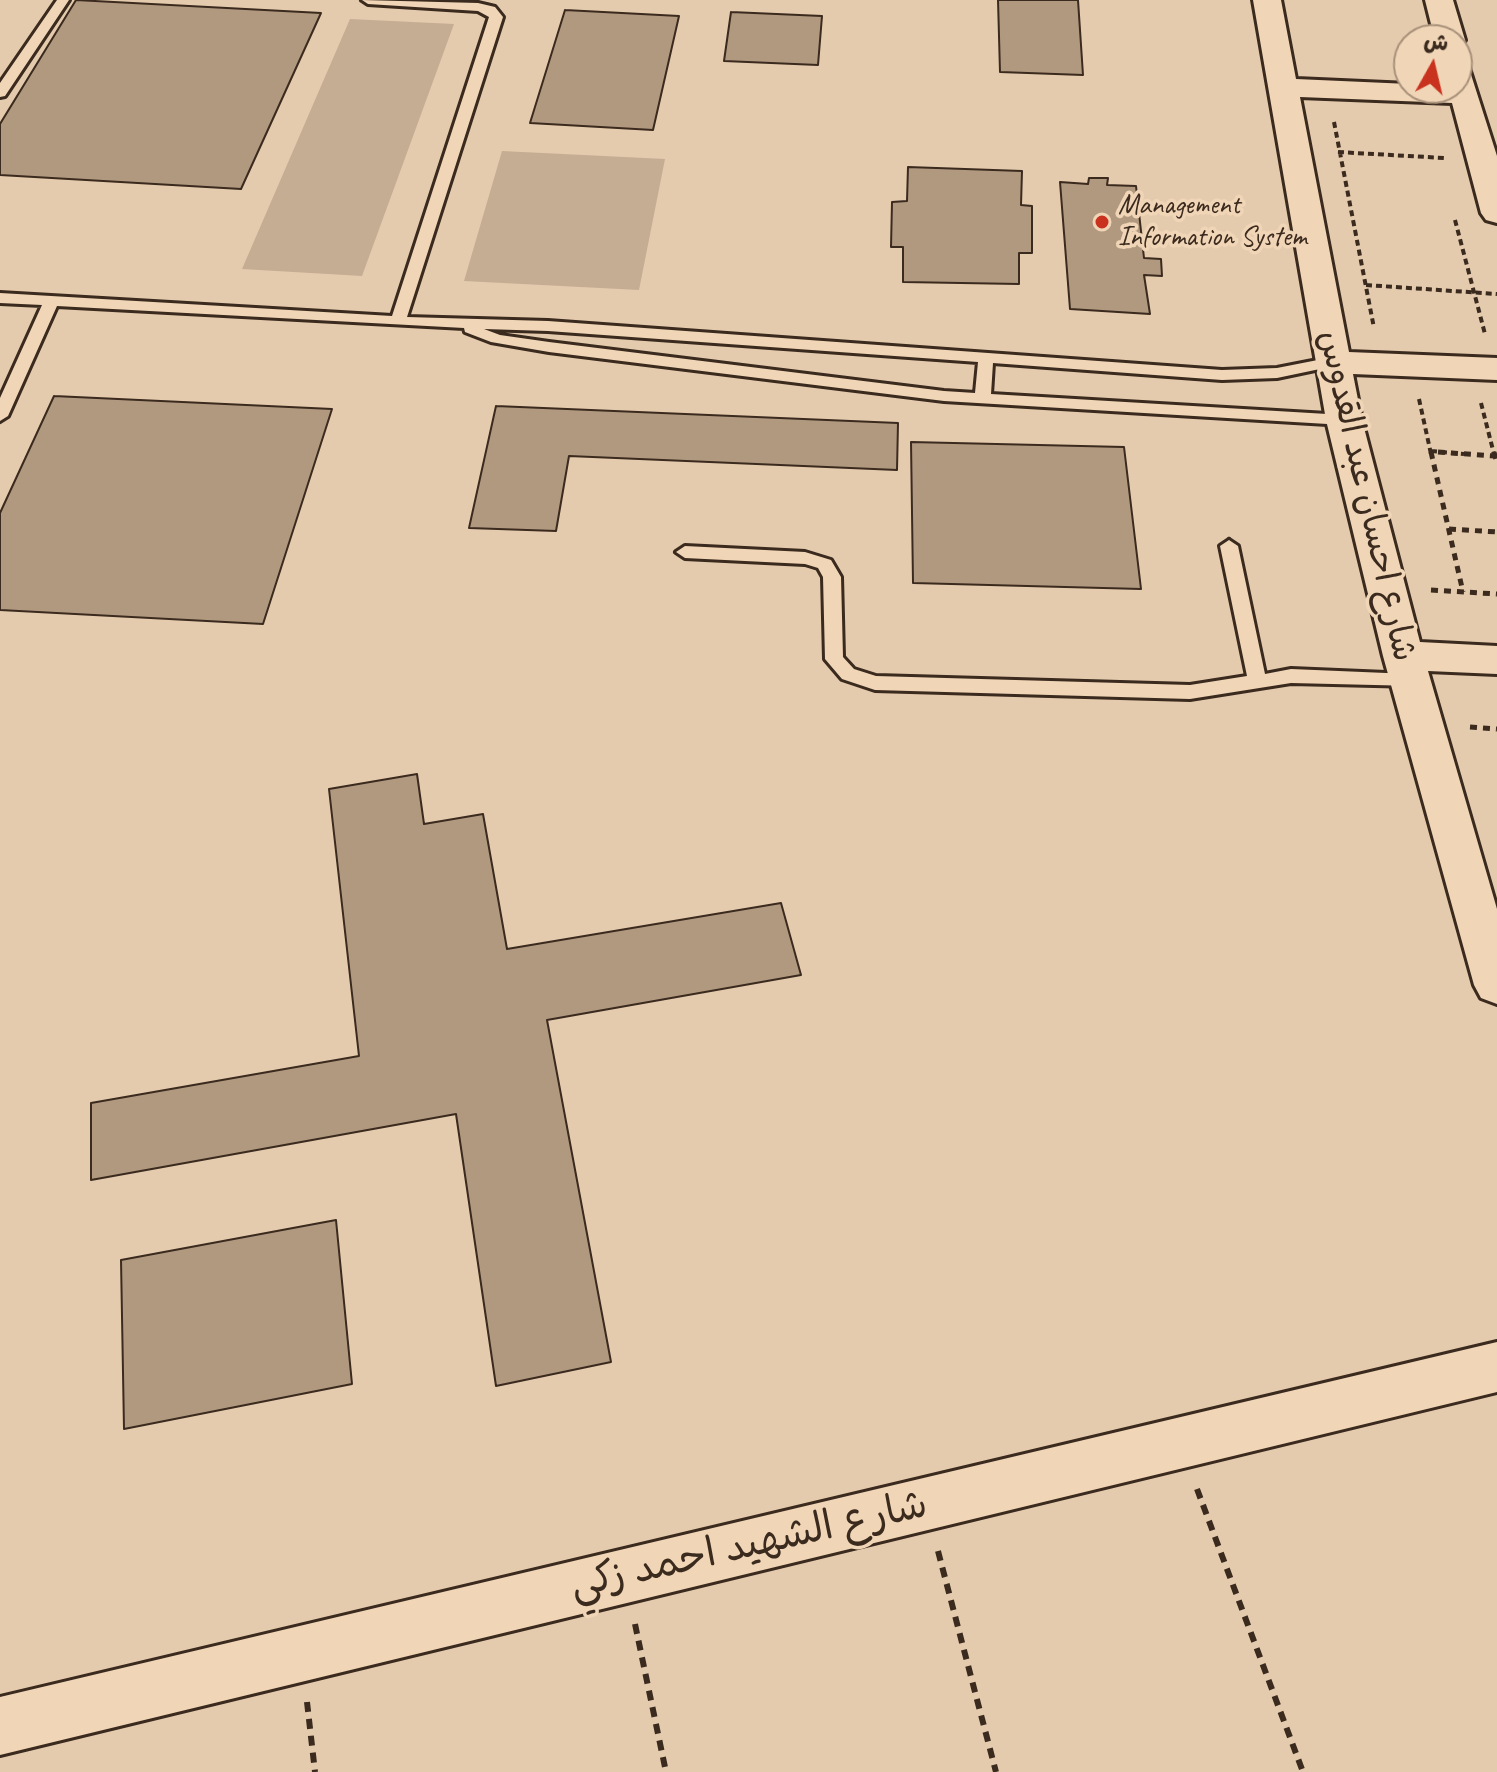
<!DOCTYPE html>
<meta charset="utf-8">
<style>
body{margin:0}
#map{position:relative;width:1497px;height:1772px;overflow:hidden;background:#e5cbae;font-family:Caveat,"Playpen Sans Arabic",sans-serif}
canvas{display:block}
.north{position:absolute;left:1393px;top:24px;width:80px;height:80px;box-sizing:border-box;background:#f0d5b7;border:2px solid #a8917a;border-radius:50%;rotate:8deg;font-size:22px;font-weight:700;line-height:32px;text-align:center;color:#3b2a1e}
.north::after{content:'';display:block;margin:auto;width:28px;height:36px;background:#c8321e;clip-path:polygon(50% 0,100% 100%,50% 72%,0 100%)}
</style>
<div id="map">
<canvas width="1497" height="1772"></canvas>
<div class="north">ش</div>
</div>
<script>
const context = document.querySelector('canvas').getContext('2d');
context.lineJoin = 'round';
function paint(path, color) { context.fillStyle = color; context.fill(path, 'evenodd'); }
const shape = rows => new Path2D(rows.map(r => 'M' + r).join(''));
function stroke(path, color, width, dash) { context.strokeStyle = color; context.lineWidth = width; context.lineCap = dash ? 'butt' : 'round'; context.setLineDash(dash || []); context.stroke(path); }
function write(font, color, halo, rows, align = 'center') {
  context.font = font + ' Caveat,"Playpen Sans Arabic",sans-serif'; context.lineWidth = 7; context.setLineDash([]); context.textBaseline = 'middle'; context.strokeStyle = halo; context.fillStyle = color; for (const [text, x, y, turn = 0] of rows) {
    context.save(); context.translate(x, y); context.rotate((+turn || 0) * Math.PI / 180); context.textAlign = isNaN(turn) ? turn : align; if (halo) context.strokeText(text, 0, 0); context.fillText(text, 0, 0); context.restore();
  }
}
const green = shape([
 [350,19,454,24,362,276,242,269],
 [502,151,665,159,639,290,464,281]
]);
const building = shape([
 [76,0,321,13,241,189,0,175,0,124,76,0],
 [998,0,1078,0,1083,75,1000,72,998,0],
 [565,10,679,16,653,130,530,123,565,10],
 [731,12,822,16,818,65,724,61,731,12],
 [908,167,1022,171,1021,205,1032,206,1032,253,1019,253,1019,284,903,282,903,247,891,247,892,202,907,201,908,167],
 [1089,178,1108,178,1107,185,1136,186,1144,258,1161,259,1162,276,1144,275,1150,314,1070,309,1060,182,1088,184,1089,178],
 [54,396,332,409,263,624,0,610,0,513,54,396],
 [496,406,898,423,897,470,569,456,556,531,469,528,496,406],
 [911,442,1124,447,1141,589,913,583,911,442],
 [417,774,424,824,483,814,507,949,781,903,801,975,547,1020,611,1362,496,1386,456,1114,91,1180,91,1103,359,1056,329,789,417,774],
 [336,1220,352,1384,124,1429,121,1260,336,1220]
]);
const pathFar2 = shape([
 [1334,122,1374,328],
 [1338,152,1444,158],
 [1455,220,1485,334],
 [1366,285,1497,294],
 [1419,399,1431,454],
 [1481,403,1494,454],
 [1431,451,1464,454]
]);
const pathFar1 = shape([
 [1431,452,1463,592],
 [1438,452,1495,456],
 [1494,452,1497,464],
 [1449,529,1497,532],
 [1431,590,1497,594],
 [1470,727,1497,729]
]);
const path = shape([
 [1197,1489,1303,1772],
 [938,1551,996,1772],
 [635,1624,666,1772],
 [307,1702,315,1772]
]);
const service = shape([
 [57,0,69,0,5,96,0,97,0,83,57,0],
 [362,0,478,3,495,7,503,17,407,317,548,321,1222,370,1277,368,1333,357,1341,362,1339,365,1277,378,1222,380,993,363,991,394,1344,415,1352,420,1344,425,944,401,549,352,491,342,465,332,464,328,57,306,8,416,0,421,0,398,42,305,0,303,0,293,392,316,489,17,478,11,368,4,362,0],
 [484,329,548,331,978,362,975,393,944,391,549,342,500,335,484,329],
 [1229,540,1238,546,1265,674,1291,669,1410,674,1416,676,1419,681,1416,686,1291,683,1190,699,875,690,842,679,825,659,823,577,818,568,805,564,685,558,676,552,685,546,805,552,831,560,841,577,843,657,854,669,876,676,1190,685,1247,676,1220,546,1229,540]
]);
const tertiary = shape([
 [1253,0,1281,0,1296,79,1409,84,1409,88,1457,88,1457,59,1467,62,1497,156,1497,223,1486,220,1481,213,1452,103,1300,97,1349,352,1497,358,1497,380,1353,374,1362,420,1420,642,1497,646,1497,674,1428,671,1497,909,1497,1004,1481,998,1474,985,1383,656,1326,420,1253,0],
 [1425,0,1453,0,1465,40,1460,46,1457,47,1457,40,1435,40,1425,0],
 [1497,1342,1497,1392,0,1755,0,1697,1497,1342]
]);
const markers = [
 [1102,222,8,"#c8321e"]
];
const farPoinames = [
 ["Management",1118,206],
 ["Information System",1118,238]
];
const streetNames = [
 ["شارع احسان عبد القدوس",1366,496,77]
];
const nearStreetnames = [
 ["شارع الشهيد احمد زكي",749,1546,-13]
];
paint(green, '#c5ad93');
paint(building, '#b19980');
stroke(building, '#3b2a1e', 2);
stroke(service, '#3b2a1e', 6);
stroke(tertiary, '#3b2a1e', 6);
stroke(pathFar2, '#3b2a1e', 4, [6, 4]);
stroke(pathFar1, '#3b2a1e', 5, [7, 6]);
stroke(path, '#3b2a1e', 6, [10, 7]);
paint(service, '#f0d5b7');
paint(tertiary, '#f0d5b7');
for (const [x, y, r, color] of markers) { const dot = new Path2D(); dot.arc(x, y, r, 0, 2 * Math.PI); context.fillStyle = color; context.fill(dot); stroke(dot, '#f0d5b7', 3); }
write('28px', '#3b2a1e', '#f0d5b7', farPoinames, 'left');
write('34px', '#3b2a1e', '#f0d5b7', streetNames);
write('40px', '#3b2a1e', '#f0d5b7', nearStreetnames);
</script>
